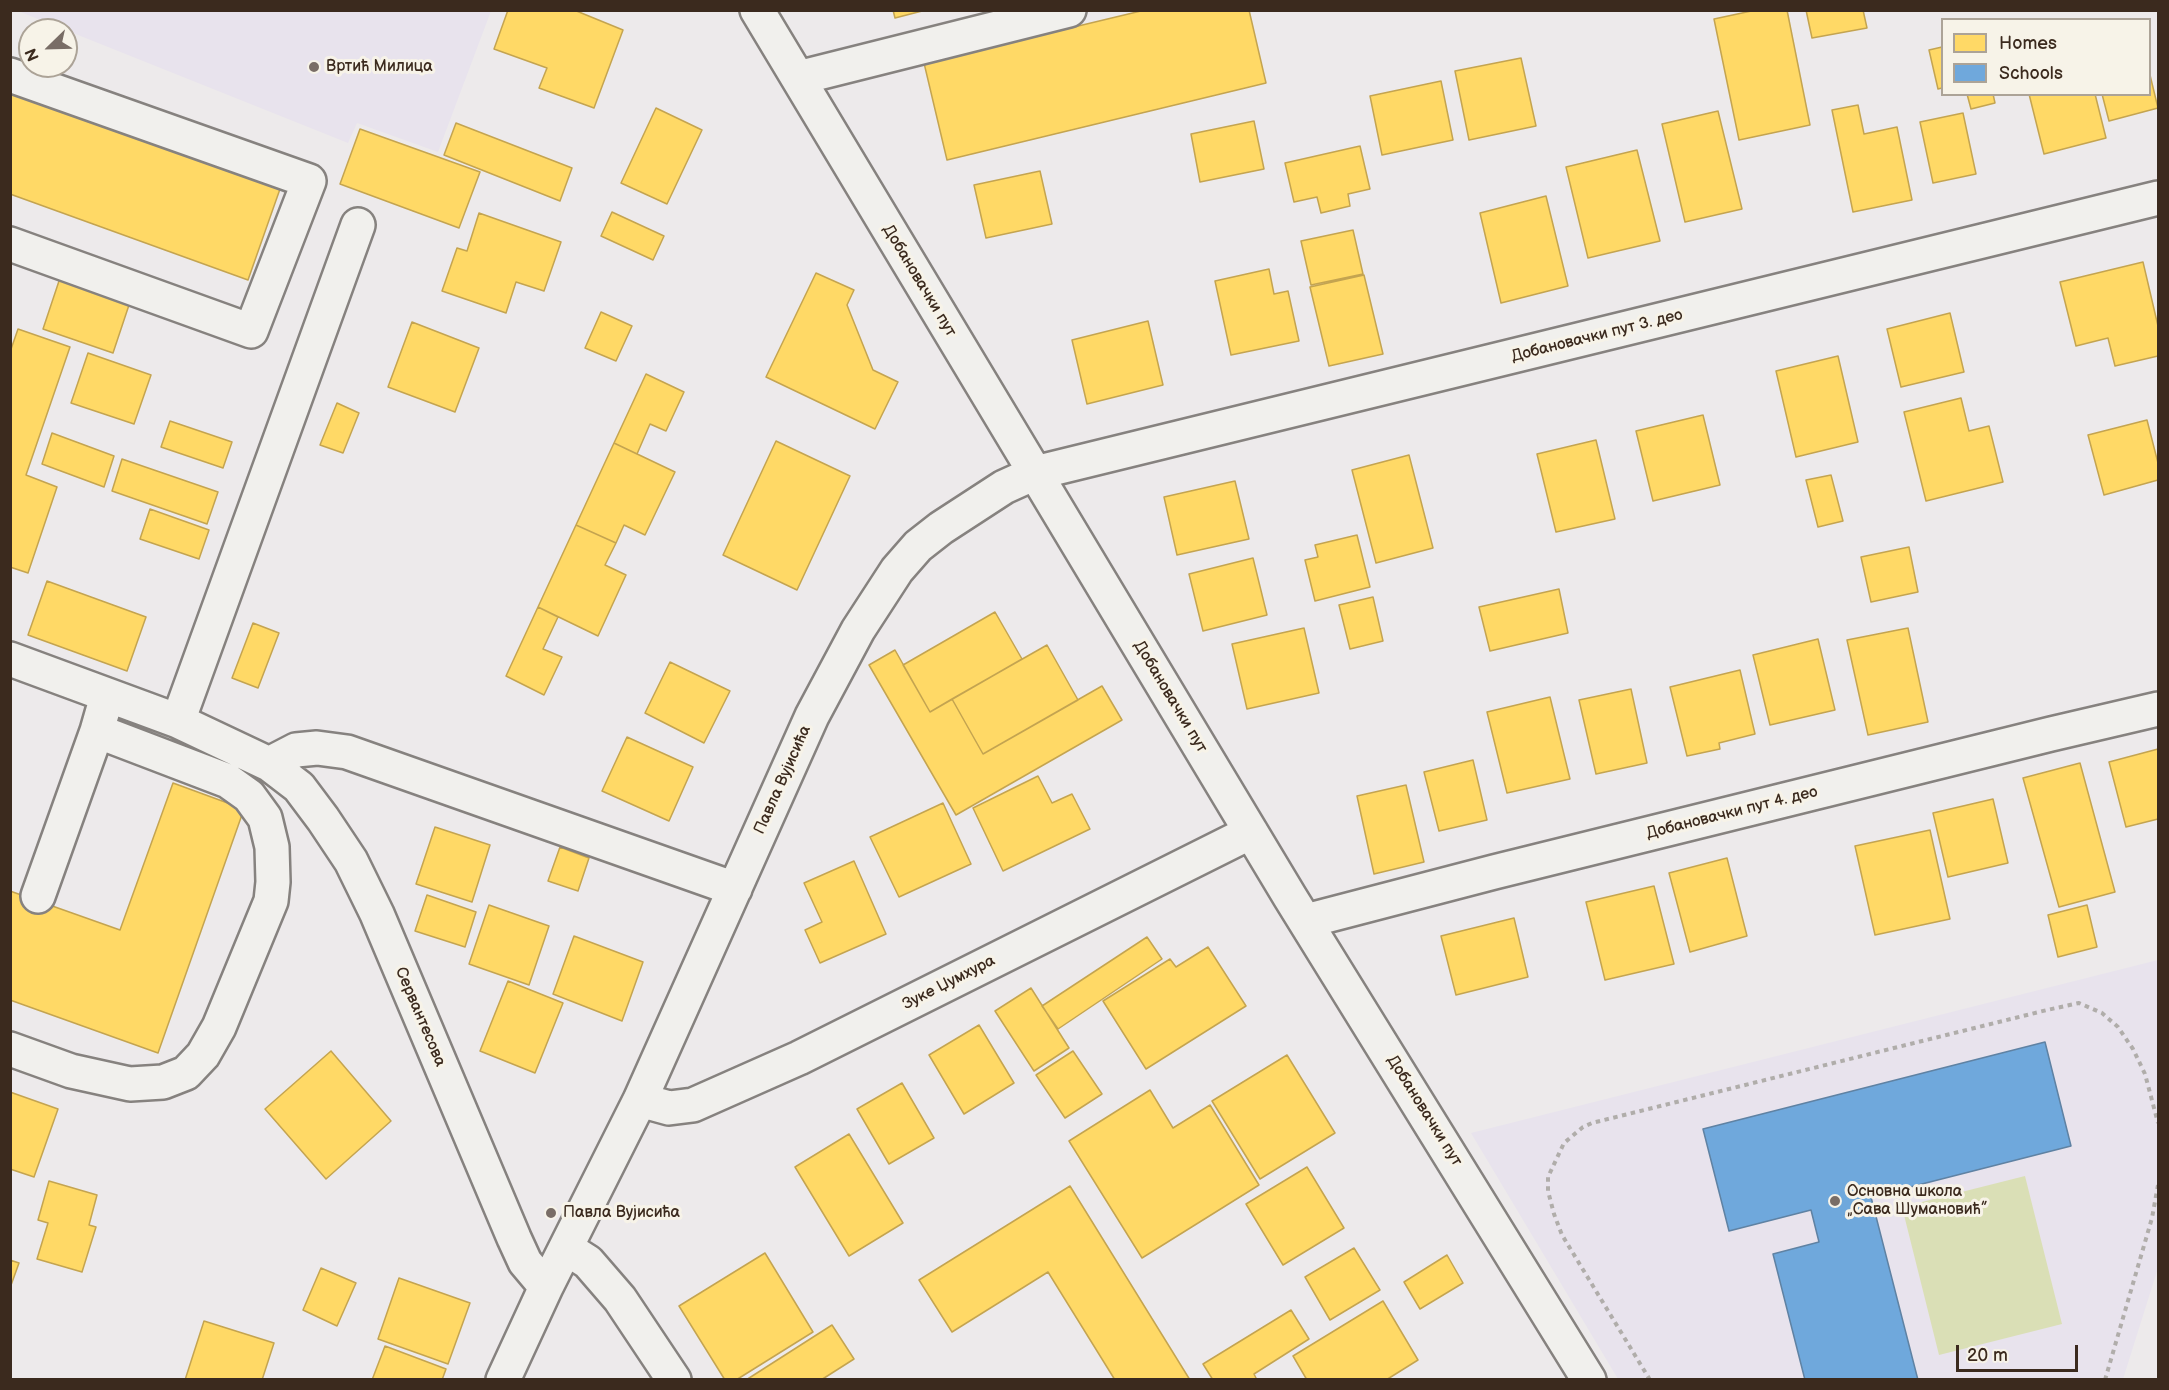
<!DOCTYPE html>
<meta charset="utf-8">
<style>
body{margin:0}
#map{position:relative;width:2169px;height:1390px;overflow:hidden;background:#edeaeb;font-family:"Balsamiq Sans",sans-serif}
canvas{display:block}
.frame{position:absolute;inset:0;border:12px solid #3b2a1e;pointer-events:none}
.legend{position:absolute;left:1941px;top:18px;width:210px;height:78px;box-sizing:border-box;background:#f7f3e8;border:2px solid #aca397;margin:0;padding:8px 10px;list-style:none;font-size:18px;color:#3b2a1e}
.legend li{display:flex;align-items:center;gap:12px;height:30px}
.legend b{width:30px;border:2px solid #aca397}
.north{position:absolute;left:18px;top:18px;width:60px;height:60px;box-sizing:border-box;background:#f7f3e8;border:2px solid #aca397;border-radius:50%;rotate:247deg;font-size:16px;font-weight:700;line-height:24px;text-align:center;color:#3b2a1e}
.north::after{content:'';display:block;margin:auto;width:21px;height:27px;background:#796d66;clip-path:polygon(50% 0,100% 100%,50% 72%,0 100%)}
.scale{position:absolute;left:1956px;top:1345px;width:122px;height:27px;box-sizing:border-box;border:3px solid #3b2a1e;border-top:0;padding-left:8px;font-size:18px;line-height:21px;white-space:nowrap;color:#3b2a1e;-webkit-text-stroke:4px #f7f3e8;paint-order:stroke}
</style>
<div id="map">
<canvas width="2169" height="1390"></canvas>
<div class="frame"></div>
<ul class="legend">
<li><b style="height:16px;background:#ffd966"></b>Homes</li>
<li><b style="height:16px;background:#6fa8dc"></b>Schools</li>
</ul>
<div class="north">N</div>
<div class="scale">20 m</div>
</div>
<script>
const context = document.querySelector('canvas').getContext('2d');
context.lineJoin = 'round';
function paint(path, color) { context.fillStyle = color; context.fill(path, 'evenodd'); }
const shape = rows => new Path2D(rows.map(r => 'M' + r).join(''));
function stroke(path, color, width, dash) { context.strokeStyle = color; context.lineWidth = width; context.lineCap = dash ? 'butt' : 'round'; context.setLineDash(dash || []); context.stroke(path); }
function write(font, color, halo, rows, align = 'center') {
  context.font = font + ' "Balsamiq Sans",sans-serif'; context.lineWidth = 6; context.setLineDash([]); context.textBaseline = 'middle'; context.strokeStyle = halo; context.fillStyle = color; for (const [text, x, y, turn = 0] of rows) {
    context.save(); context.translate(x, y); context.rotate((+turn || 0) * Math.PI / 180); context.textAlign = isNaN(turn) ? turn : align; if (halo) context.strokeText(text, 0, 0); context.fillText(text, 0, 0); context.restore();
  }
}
const built = shape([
 [18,11,491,10,491,11,438,152,357,123,348,143],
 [2158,960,2158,1268,2123,1379,1618,1379,1471,1133]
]);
const green = shape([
 [2025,1176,2062,1324,1939,1355,1902,1207]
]);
const homes = shape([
 [508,10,574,10,623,30,594,108,539,88,547,68,494,49,508,10],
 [893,10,926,10,895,18,893,10],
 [1145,10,1249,10,1266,83,947,160,924,63,1145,10],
 [1756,10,1787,10,1810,125,1739,140,1714,19,1756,10],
 [1806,10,1863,10,1867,28,1812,38,1806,10],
 [1942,47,1942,88,1938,89,1929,50,1942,47],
 [1521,58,1536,126,1469,140,1455,71,1521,58],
 [2150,75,2158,108,2109,121,2102,94,2150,94,2150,75],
 [1441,81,1453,140,1382,155,1370,96,1441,81],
 [10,91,280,189,248,280,10,194,10,91],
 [1967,94,1993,94,1995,103,1971,109,1967,94],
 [2029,94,2095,94,2106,138,2044,154,2029,94],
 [1858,105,1864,134,1897,127,1912,200,1853,212,1832,110,1858,105],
 [656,108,702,130,667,204,621,183,656,108],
 [1718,111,1742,209,1685,222,1662,124,1718,111],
 [1963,113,1976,174,1933,183,1920,122,1963,113],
 [1254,121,1264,169,1200,182,1191,134,1254,121],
 [456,123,572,168,560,201,444,155,456,123],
 [360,129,480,172,459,228,340,184,360,129],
 [1360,146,1370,189,1348,194,1350,206,1321,213,1317,197,1294,202,1285,163,1360,146],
 [1637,150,1660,241,1588,258,1566,167,1637,150],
 [1040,171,1052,224,986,238,974,185,1040,171],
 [1546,196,1568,286,1501,303,1480,213,1546,196],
 [612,212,664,236,653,260,601,236,612,212],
 [479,213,561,242,544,291,516,282,506,313,442,291,457,248,467,251,479,213],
 [1353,230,1363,274,1311,285,1301,241,1353,230],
 [2143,262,2158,326,2158,356,2115,366,2108,338,2076,346,2060,282,2143,262],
 [1269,269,1274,294,1288,291,1299,341,1231,355,1215,281,1269,269],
 [816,273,854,290,847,305,873,370,898,382,875,429,766,377,816,273],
 [1364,275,1383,354,1329,366,1310,287,1364,275],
 [60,278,130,302,113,353,43,329,60,278],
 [601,312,632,326,616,361,585,348,601,312],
 [1950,313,1964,372,1901,387,1887,329,1950,313],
 [1148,321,1163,385,1087,404,1072,340,1148,321],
 [412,322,479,348,455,412,388,387,412,322],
 [18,329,70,347,26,475,57,487,28,573,10,567,10,352,18,329],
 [88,353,151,375,134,424,71,403,88,353],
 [1838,356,1858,442,1796,457,1776,371,1838,356],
 [646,374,684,392,666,431,650,424,637,454,614,443,646,374],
 [1961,398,1969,431,1989,426,2003,482,1926,501,1904,412,1961,398],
 [337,403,359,413,343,453,320,445,337,403],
 [1703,415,1720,485,1653,501,1636,431,1703,415],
 [2147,420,2158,463,2158,480,2104,495,2088,435,2147,420],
 [170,421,232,442,223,468,161,447,170,421],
 [52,433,114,456,104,487,42,464,52,433],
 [1596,440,1615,519,1556,532,1537,454,1596,440],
 [776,441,850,476,797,590,723,555,776,441],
 [614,443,675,472,645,535,624,525,616,543,576,525,614,443],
 [1409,455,1433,548,1376,563,1352,470,1409,455],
 [122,459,218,492,207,524,112,491,122,459],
 [1831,475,1843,521,1818,527,1806,480,1831,475],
 [1235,481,1249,539,1177,555,1164,497,1235,481],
 [150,509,209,530,199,559,140,539,150,509],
 [576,525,616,543,605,565,626,575,598,636,538,607,576,525],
 [1357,535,1370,587,1315,601,1305,560,1318,557,1315,545,1357,535],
 [1909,547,1918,592,1871,602,1861,557,1909,547],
 [1253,558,1267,615,1203,631,1189,574,1253,558],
 [47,581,146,617,127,671,28,635,47,581],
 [1559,589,1568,633,1490,651,1479,607,1559,589],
 [1373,597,1383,641,1350,649,1339,605,1373,597],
 [538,607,558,617,543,649,562,657,544,695,506,676,538,607],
 [995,612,1022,659,930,712,903,665,995,612],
 [253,623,279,633,258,688,232,678,253,623],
 [1304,628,1319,693,1247,709,1232,644,1304,628],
 [1908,628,1928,722,1868,735,1847,640,1908,628],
 [1818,639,1835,710,1770,725,1753,655,1818,639],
 [1047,645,1078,700,983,754,952,699,1047,645],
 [895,650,930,712,952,699,983,754,1102,686,1122,720,956,815,869,665,895,650],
 [670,662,730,691,704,743,645,713,670,662],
 [1740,670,1755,734,1719,743,1720,749,1687,756,1670,687,1740,670],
 [1631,689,1647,763,1596,774,1579,700,1631,689],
 [1550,697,1570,779,1507,793,1487,712,1550,697],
 [627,737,693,767,669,821,602,791,627,737],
 [2158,749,2158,819,2126,827,2109,762,2158,749],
 [1473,760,1487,820,1439,831,1424,772,1473,760],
 [2080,763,2115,892,2059,907,2023,778,2080,763],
 [1038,776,1052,803,1072,794,1090,829,1003,871,973,808,1038,776],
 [173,783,244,809,158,1053,10,1000,10,891,120,930,173,783],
 [1406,785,1424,862,1374,874,1357,796,1406,785],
 [1993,799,2008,863,1948,877,1933,813,1993,799],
 [943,803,971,864,899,897,870,837,943,803],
 [435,827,490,845,472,902,416,884,435,827],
 [1930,830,1950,919,1875,935,1855,846,1930,830],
 [560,847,589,858,578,891,548,881,560,847],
 [1727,858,1747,936,1690,952,1669,873,1727,858],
 [854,861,886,934,820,963,805,930,822,922,804,883,854,861],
 [1654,886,1674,964,1605,980,1586,902,1654,886],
 [427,895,476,912,465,947,415,931,427,895],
 [489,905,549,926,529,985,469,964,489,905],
 [2087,905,2097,947,2058,957,2048,915,2087,905],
 [1514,918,1528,977,1456,995,1441,936,1514,918],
 [574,936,643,962,622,1021,553,994,574,936],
 [1147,937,1162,959,1058,1029,1042,1006,1147,937],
 [1208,947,1246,1006,1146,1069,1103,1001,1170,959,1176,967,1208,947],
 [508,981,563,1003,535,1073,480,1051,508,981],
 [1031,988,1069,1048,1034,1071,995,1011,1031,988],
 [979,1025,1014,1083,964,1114,929,1055,979,1025],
 [331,1051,391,1121,326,1179,265,1109,331,1051],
 [1073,1051,1102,1094,1065,1118,1036,1075,1073,1051],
 [1287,1055,1335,1133,1260,1179,1212,1101,1287,1055],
 [902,1083,934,1138,889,1164,857,1109,902,1083],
 [1150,1090,1173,1128,1210,1105,1259,1185,1142,1258,1069,1141,1150,1090],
 [10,1092,58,1109,34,1177,10,1169,10,1092],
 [849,1134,903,1223,849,1256,795,1167,849,1134],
 [1307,1167,1344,1228,1283,1265,1246,1204,1307,1167],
 [49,1181,97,1195,89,1225,96,1227,82,1272,37,1259,48,1223,38,1220,49,1181],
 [1070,1186,1190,1380,1115,1380,1048,1272,952,1332,919,1280,1070,1186],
 [1354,1248,1380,1290,1330,1320,1305,1277,1354,1248],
 [765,1253,813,1332,736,1380,725,1380,679,1306,765,1253],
 [1447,1255,1463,1283,1420,1309,1404,1282,1447,1255],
 [10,1260,19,1263,10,1288,10,1260],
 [321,1268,356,1283,337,1326,303,1310,321,1268],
 [399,1278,470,1303,448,1364,378,1339,399,1278],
 [1383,1301,1418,1360,1386,1380,1307,1380,1293,1356,1383,1301],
 [1291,1310,1309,1339,1254,1374,1257,1380,1213,1380,1203,1364,1291,1310],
 [204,1321,274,1343,262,1380,185,1380,204,1321],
 [832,1325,854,1359,821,1380,746,1380,832,1325],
 [385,1346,446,1369,442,1380,372,1380,385,1346]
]);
const schools = shape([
 [2045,1042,2071,1146,1871,1197,1918,1380,1805,1380,1773,1254,1819,1242,1811,1210,1729,1231,1703,1129,2045,1042]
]);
const path = shape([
 [1650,1380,1562,1235,1554,1214,1548,1191,1548,1177,1564,1143,1583,1127,1592,1123,2047,1010,2079,1003,2102,1013,2118,1027,2133,1049,2145,1074,2158,1123],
 [2105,1380,2152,1218,2158,1185]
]);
const minor = shape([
 [757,10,1290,897,1589,1380],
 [10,75,309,181,251,331,10,244],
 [798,78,1069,10],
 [10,659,178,721,269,764,299,787,323,819,351,861,377,914,514,1238,525,1262,546,1287],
 [178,721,358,225],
 [269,764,296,750,317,748,347,752,735,889],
 [38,896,97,731,103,710],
 [1306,921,1494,872,2051,734,2158,709],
 [10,1049,71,1071,130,1084,163,1082,186,1073,203,1055,219,1027,271,901,273,882,272,847,265,818,249,796,228,781,97,731],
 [640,1100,669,1108,693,1105,799,1058,1251,832],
 [566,1248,588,1262,620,1299,674,1380],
 [503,1380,546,1287,640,1100,812,716,858,630,897,570,918,546,941,528,1004,487,1035,473,2158,198]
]);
const markers = [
 [314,67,6,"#796d66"],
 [1835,1201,6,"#796d66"],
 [551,1213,6,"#796d66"]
];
const poiNames = [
 ["Вртић Милица",326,67],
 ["Основна школа",1847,1192],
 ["„Сава Шумановић”",1847,1210],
 ["Павла Вујисића",563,1213]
];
const streetNames = [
 ["Добановачки пут",919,281,59],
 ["Добановачки пут 3. део",1597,336,-14],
 ["Добановачки пут",1170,697,59],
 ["Павла Вујисића",783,780,-66],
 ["Добановачки пут 4. део",1732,813,-14],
 ["Зуке Џумхура",949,983,-27],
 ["Сервантесова",420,1017,67],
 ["Добановачки пут",1424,1111,58]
];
paint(built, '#e8e3ed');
paint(green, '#dadfb6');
paint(homes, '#ffd966');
stroke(homes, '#c4a450', 1.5);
paint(schools, '#6fa8dc');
stroke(schools, '#5f82a3', 1.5);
stroke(minor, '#86827f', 38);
stroke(path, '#b0adaa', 4, [4.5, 4.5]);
stroke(minor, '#f1f0ed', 33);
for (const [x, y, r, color] of markers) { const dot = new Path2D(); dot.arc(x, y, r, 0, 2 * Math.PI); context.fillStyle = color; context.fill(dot); stroke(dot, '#f7f3e8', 2); }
write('16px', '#3b2a1e', '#f7f3e8', poiNames, 'left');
write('16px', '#3b2a1e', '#f7f3e8', streetNames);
</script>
